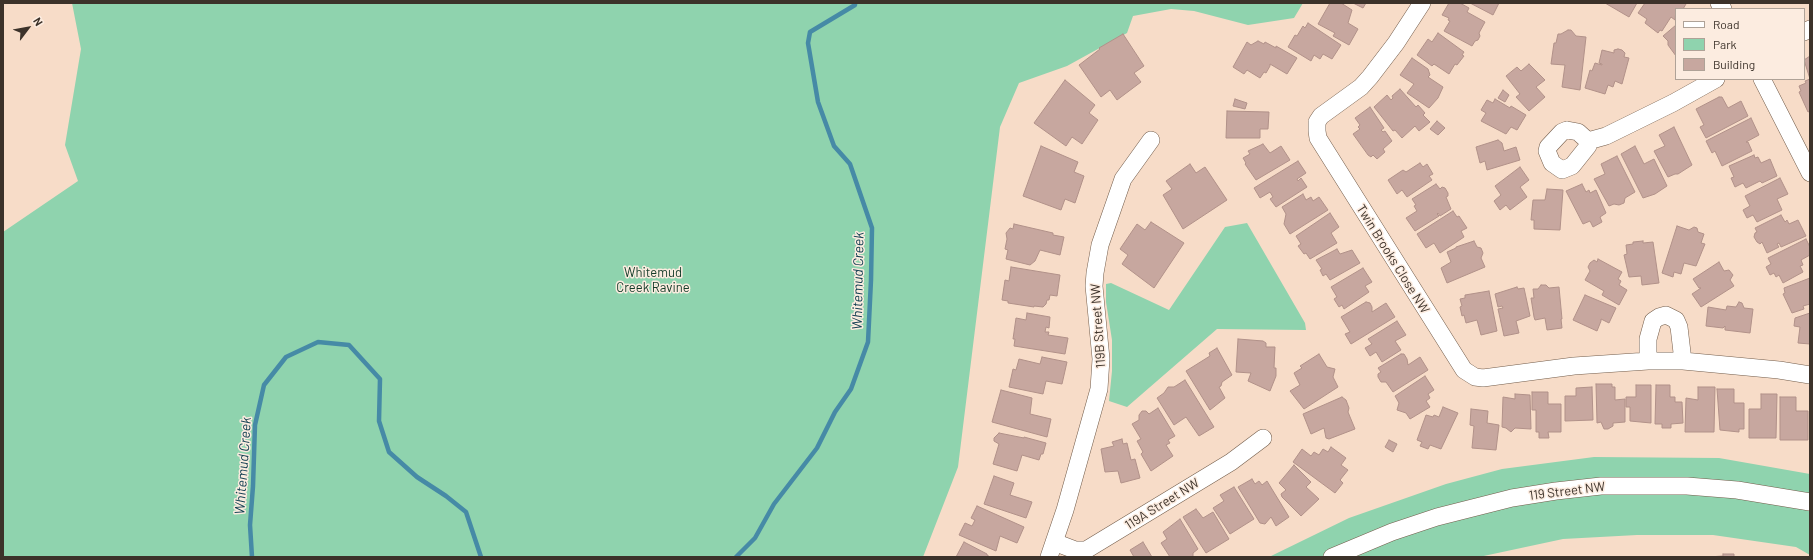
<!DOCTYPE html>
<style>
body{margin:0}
#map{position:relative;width:1813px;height:560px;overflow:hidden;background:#f7dcc8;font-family:Barlow,sans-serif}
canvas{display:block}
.frame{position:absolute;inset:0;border:4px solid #3c322a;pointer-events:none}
.legend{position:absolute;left:1675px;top:8px;width:130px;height:72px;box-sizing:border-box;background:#fcece0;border:1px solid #afa297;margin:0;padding:5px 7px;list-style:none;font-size:12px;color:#3c322a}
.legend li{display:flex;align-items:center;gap:8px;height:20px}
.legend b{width:20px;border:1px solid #afa297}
.north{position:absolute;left:8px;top:8px;width:40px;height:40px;-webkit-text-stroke:3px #fcece0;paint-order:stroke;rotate:58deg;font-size:11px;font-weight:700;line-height:16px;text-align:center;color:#3c322a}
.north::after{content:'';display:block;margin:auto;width:14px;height:18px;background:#3c322a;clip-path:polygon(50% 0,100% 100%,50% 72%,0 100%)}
</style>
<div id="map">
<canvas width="1813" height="560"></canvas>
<div class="frame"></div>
<ul class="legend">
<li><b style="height:5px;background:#fff"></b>Road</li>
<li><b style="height:11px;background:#8fd3ae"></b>Park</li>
<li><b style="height:11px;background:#c7a79f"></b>Building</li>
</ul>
<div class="north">N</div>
</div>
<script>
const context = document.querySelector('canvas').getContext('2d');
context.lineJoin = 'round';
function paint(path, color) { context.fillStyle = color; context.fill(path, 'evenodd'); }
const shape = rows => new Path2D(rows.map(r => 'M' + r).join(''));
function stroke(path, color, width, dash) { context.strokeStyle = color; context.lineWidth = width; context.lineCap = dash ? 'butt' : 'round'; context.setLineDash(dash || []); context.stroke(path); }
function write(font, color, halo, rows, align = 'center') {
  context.font = font + ' Barlow,sans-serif'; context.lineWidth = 3; context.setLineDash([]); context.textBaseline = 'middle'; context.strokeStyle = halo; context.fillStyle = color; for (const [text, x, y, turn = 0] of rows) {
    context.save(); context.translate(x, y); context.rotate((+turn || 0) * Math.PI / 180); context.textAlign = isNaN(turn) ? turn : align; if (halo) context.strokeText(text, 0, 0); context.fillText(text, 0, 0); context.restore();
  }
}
const green = shape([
 [72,3,1303,3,1294,18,1248,25,1194,11,1171,9,1133,16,1127,33,1067,66,1019,83,1000,127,958,467,923,557,3,557,3,232,78,181,65,145,81,49],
 [1247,223,1305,323,1306,330,1217,329,1127,407,1109,401,1112,371,1112,340,1106,302,1106,284,1111,283,1169,310,1225,227],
 [1594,457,1719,458,1810,474,1810,555,1796,547,1713,535,1637,535,1563,539,1479,557,1269,557,1349,518,1446,484,1502,469]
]);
const stream = shape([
 [252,557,250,525,253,486,255,425,264,385,286,357,318,342,349,345,380,379,379,421,389,452,417,477,446,496,466,512,481,557],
 [736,557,755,538,774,504,817,448,835,412,851,389,868,342,871,280,872,228,850,164,834,146,818,102,808,43,810,32,855,5,855,3]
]);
const building = shape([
 [1330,3,1341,3,1352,10,1348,23,1358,29,1349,45,1333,36,1335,33,1318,24,1330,3],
 [1353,3,1366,3,1363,8,1353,3],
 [1449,3,1460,3,1469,8,1467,12,1485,22,1479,33,1480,36,1478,40,1475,41,1472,46,1444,31,1450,21,1448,20,1449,18,1442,15,1449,3],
 [1470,3,1499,3,1493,15,1470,3],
 [1605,3,1637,3,1629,17,1605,3],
 [1645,3,1685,3,1686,4,1683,9,1676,9,1675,20,1671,17,1662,31,1660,30,1658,33,1645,23,1647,19,1638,13,1645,3],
 [1308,23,1341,45,1332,59,1323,54,1320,59,1314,55,1311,61,1288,47,1295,35,1297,36,1303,26,1305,28,1308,23],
 [1676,25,1676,56,1668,45,1668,41,1663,36,1676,25],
 [1568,30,1571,30,1576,36,1586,37,1580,90,1562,87,1565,65,1551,64,1554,43,1556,43,1558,34,1561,34,1568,30],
 [1438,33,1464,52,1462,55,1464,56,1457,65,1455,64,1449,74,1434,64,1432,66,1417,55,1428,39,1432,42,1438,33],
 [1123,34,1144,66,1134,73,1141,82,1117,100,1110,90,1101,97,1079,65,1100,49,1099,48,1123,34],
 [1258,41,1264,44,1265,42,1276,48,1276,46,1297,58,1287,74,1270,64,1270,66,1266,73,1264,72,1260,78,1247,70,1244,74,1233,67,1247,42,1251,45,1258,41],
 [1618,49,1622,50,1625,53,1624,57,1629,58,1622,84,1615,81,1613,87,1608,85,1605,94,1585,88,1590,70,1592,71,1595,63,1602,65,1602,64,1599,63,1602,50,1614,53,1614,50,1618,49],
 [1810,56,1810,111,1808,112,1799,92,1801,91,1799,86,1806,83,1805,81,1810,79,1804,60,1810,56],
 [1412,58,1428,69,1430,75,1428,77,1443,87,1438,98,1429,108,1407,93,1414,84,1400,75,1412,58],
 [1529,64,1545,80,1536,87,1545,97,1529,111,1516,97,1520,94,1506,76,1517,67,1521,71,1529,64],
 [1065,80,1095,105,1089,113,1098,120,1082,144,1072,137,1066,146,1034,123,1065,80],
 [1400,89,1416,107,1418,105,1425,113,1423,115,1430,122,1419,131,1415,126,1402,138,1395,130,1393,131,1374,107,1387,95,1391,100,1393,98,1392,96,1400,89],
 [1503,90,1509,95,1505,102,1498,98,1503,90],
 [1719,97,1722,97,1728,108,1741,101,1748,116,1706,138,1700,127,1704,125,1696,109,1719,97],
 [1235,99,1247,103,1245,109,1233,106,1235,99],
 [1495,99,1510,108,1511,106,1526,115,1517,130,1511,127,1506,134,1481,121,1486,113,1481,110,1487,100,1493,103,1495,99],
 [1370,107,1384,128,1381,130,1383,132,1385,131,1392,141,1383,149,1385,152,1377,159,1373,155,1371,157,1368,155,1353,134,1360,129,1358,127,1360,125,1355,118,1370,107],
 [1227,111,1269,112,1268,129,1260,129,1260,138,1226,138,1227,111],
 [1751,118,1759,135,1746,142,1748,142,1752,151,1722,166,1715,151,1712,153,1706,141,1751,118],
 [1437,121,1445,128,1438,135,1430,129,1437,121],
 [1674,127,1692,165,1678,174,1675,174,1668,177,1654,151,1665,146,1659,135,1674,127],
 [1498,140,1502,143,1504,151,1516,147,1520,160,1487,170,1485,161,1480,163,1476,147,1498,140],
 [1263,144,1270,153,1281,146,1290,160,1256,180,1245,164,1246,163,1243,158,1250,154,1248,151,1263,144],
 [1041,146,1078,162,1074,172,1084,176,1075,203,1065,199,1061,210,1023,196,1041,146],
 [1635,146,1644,164,1654,159,1667,186,1655,194,1643,198,1621,154,1635,146],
 [1754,155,1755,158,1758,157,1761,163,1770,159,1777,176,1762,183,1760,181,1746,188,1743,183,1735,187,1731,178,1734,177,1729,166,1754,155],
 [1617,156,1635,192,1625,198,1624,203,1619,205,1614,204,1609,206,1594,179,1605,174,1601,164,1617,156],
 [1298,161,1306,173,1297,179,1298,181,1301,178,1307,187,1276,207,1270,199,1273,197,1270,192,1260,198,1254,188,1298,161],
 [1420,163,1423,167,1427,164,1433,174,1429,176,1432,180,1407,197,1402,190,1397,194,1388,180,1403,170,1406,172,1420,163],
 [1190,164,1196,173,1205,167,1227,200,1183,229,1163,195,1172,189,1166,181,1190,164],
 [1520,167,1529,180,1520,187,1527,197,1510,210,1506,205,1500,210,1494,201,1501,195,1495,186,1520,167],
 [1780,178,1788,194,1777,199,1782,210,1757,222,1753,215,1747,218,1743,210,1750,206,1745,196,1780,178],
 [1436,184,1440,189,1442,187,1445,188,1448,193,1448,196,1446,197,1451,209,1440,216,1438,213,1437,214,1439,216,1415,231,1406,218,1417,211,1414,206,1416,205,1412,199,1436,184],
 [1582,184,1586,192,1589,190,1590,193,1596,190,1606,213,1600,217,1602,222,1593,227,1590,221,1583,224,1566,191,1582,184],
 [1547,189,1563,190,1560,230,1534,229,1534,220,1531,220,1533,200,1545,200,1547,189],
 [1303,194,1306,200,1311,197,1313,201,1319,197,1328,210,1290,234,1284,224,1286,214,1282,207,1303,194],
 [1453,211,1457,217,1459,216,1467,228,1461,231,1464,237,1440,253,1434,243,1426,248,1417,234,1453,211],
 [1330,213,1339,227,1331,233,1337,243,1310,259,1306,253,1304,254,1298,246,1301,244,1296,236,1330,213],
 [1781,215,1785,222,1787,220,1789,224,1798,220,1806,236,1781,247,1779,243,1777,244,1779,247,1767,253,1762,242,1760,244,1757,242,1754,237,1755,233,1757,232,1755,228,1781,215],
 [1151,222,1184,243,1154,288,1122,264,1128,255,1120,249,1137,224,1145,230,1151,222],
 [1014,224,1053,233,1053,235,1064,237,1060,255,1040,250,1035,261,1030,265,1006,259,1008,250,1005,249,1007,239,1006,233,1010,228,1013,229,1014,224],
 [1677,226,1689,230,1694,227,1697,228,1698,232,1704,234,1701,243,1705,244,1696,266,1684,263,1681,274,1674,272,1673,277,1662,273,1677,226],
 [1806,239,1810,247,1810,255,1801,260,1803,265,1800,266,1803,272,1783,283,1779,275,1776,277,1774,273,1770,275,1766,267,1771,264,1768,258,1806,239],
 [1474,241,1477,247,1481,248,1483,253,1481,258,1485,267,1447,283,1441,268,1451,262,1447,252,1456,248,1456,247,1474,241],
 [1643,241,1643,243,1653,242,1659,283,1642,285,1641,276,1629,277,1624,255,1627,254,1626,245,1633,244,1633,242,1643,241],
 [1337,249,1340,254,1352,250,1360,263,1330,280,1326,274,1323,276,1320,270,1322,269,1316,260,1337,249],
 [1598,259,1622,272,1618,279,1621,281,1619,285,1627,290,1619,305,1602,295,1604,291,1585,280,1590,271,1588,267,1590,263,1594,260,1597,262,1598,259],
 [1719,262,1724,271,1729,270,1733,275,1730,280,1734,286,1701,307,1692,294,1701,288,1699,288,1693,279,1719,262],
 [1011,267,1060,275,1057,296,1050,295,1049,300,1047,300,1046,304,1043,307,1034,306,1034,307,1008,303,1008,301,1002,300,1005,280,1009,281,1011,267],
 [1363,268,1372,282,1365,286,1369,292,1344,309,1342,305,1339,307,1334,299,1337,297,1331,287,1363,268],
 [1810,278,1810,304,1803,306,1804,309,1792,313,1783,294,1785,293,1784,288,1810,278],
 [1541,285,1546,285,1549,288,1559,287,1562,319,1561,319,1562,328,1547,330,1545,318,1535,320,1534,317,1531,298,1534,298,1533,289,1538,289,1541,285],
 [1517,287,1518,289,1524,288,1530,316,1516,321,1519,333,1504,336,1498,309,1503,308,1502,306,1498,307,1495,294,1517,287],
 [1489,291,1497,331,1481,335,1477,320,1466,323,1464,315,1462,316,1460,307,1462,306,1460,299,1465,298,1465,295,1489,291],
 [1585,295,1616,308,1609,323,1601,319,1601,321,1597,331,1573,320,1585,295],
 [1366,302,1370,303,1372,307,1372,312,1386,303,1395,317,1351,344,1345,334,1350,332,1341,317,1366,302],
 [1739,302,1742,303,1744,308,1753,309,1750,333,1725,330,1725,326,1723,328,1706,326,1708,307,1726,310,1727,306,1736,307,1739,302],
 [1027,313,1050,317,1049,328,1046,327,1045,332,1049,332,1048,335,1068,338,1065,354,1014,346,1015,339,1013,339,1016,318,1026,320,1027,313],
 [1810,313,1810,344,1798,343,1800,327,1794,326,1795,318,1810,313],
 [1397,321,1406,335,1395,341,1401,350,1382,362,1376,352,1370,356,1365,348,1372,344,1368,339,1397,321],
 [1238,339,1263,341,1266,343,1266,347,1275,347,1274,368,1276,368,1276,376,1270,391,1248,381,1251,373,1236,372,1238,339],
 [1217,348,1232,375,1222,382,1221,386,1219,387,1225,398,1210,410,1186,371,1210,356,1209,353,1217,348],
 [1319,354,1327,367,1335,369,1333,377,1338,387,1304,409,1290,391,1300,385,1294,373,1302,368,1300,366,1319,354],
 [1401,354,1404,354,1407,359,1408,365,1420,357,1428,370,1393,392,1386,382,1381,382,1378,377,1378,374,1381,372,1378,368,1401,354],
 [1042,357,1067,362,1062,384,1046,381,1043,394,1009,387,1013,369,1016,370,1019,359,1040,364,1042,357],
 [1425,376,1434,390,1428,394,1430,398,1426,401,1430,407,1410,419,1406,413,1397,410,1399,403,1395,396,1425,376],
 [1185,380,1214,427,1199,436,1186,417,1174,425,1157,398,1164,393,1168,387,1174,387,1185,380],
 [1596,384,1612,384,1612,387,1615,387,1615,400,1625,399,1625,422,1613,423,1613,426,1608,429,1604,429,1601,422,1597,423,1596,384],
 [1636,385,1651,385,1651,423,1630,421,1630,407,1626,407,1626,397,1636,397,1636,385],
 [1656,385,1670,385,1670,397,1675,397,1675,402,1682,402,1683,423,1671,424,1671,428,1662,428,1662,424,1655,424,1656,385],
 [1592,387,1593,420,1565,421,1565,396,1576,396,1576,388,1592,387],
 [1698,387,1715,387,1714,432,1685,432,1686,398,1698,400,1698,387],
 [1717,389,1734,389,1734,403,1744,403,1744,429,1739,429,1739,432,1720,430,1717,389],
 [1001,390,1032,398,1030,414,1051,419,1047,437,992,422,1001,390],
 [1532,392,1548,392,1548,404,1561,404,1561,432,1548,432,1549,438,1539,438,1539,432,1536,432,1536,410,1532,410,1532,392],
 [1515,394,1530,395,1531,429,1515,428,1511,432,1506,428,1502,427,1503,397,1515,399,1515,394],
 [1761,394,1777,394,1776,438,1749,438,1749,409,1761,409,1761,394],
 [1342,397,1346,400,1349,408,1348,412,1355,429,1329,439,1326,438,1324,428,1311,434,1303,414,1342,397],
 [1780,397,1796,397,1796,411,1808,411,1808,440,1780,440,1780,397],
 [1443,407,1458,413,1441,449,1430,445,1428,449,1420,446,1422,442,1417,440,1426,415,1433,417,1434,415,1439,417,1443,407],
 [1158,408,1175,436,1168,440,1170,443,1166,445,1173,456,1151,471,1141,454,1143,452,1137,441,1141,439,1132,424,1139,420,1139,415,1142,411,1146,411,1149,414,1158,408],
 [1471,409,1488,411,1487,423,1499,425,1496,450,1472,448,1474,426,1470,425,1471,409],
 [999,433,1024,438,1024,437,1046,443,1043,454,1041,454,1039,460,1022,455,1017,471,993,464,999,444,994,441,994,438,999,433],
 [1122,439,1123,444,1127,443,1131,460,1135,459,1140,478,1121,483,1118,471,1105,472,1101,449,1114,446,1112,442,1122,439],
 [1389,440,1397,444,1393,452,1385,447,1389,440],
 [1331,447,1346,458,1341,465,1348,470,1340,480,1343,483,1335,493,1293,462,1302,449,1311,456,1314,452,1319,455,1323,449,1328,452,1331,447],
 [1294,465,1311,482,1306,487,1319,499,1301,516,1282,497,1281,494,1286,490,1279,483,1294,465],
 [994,476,1014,483,1010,495,1032,502,1026,518,984,504,994,476],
 [1252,479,1255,484,1259,481,1262,485,1267,481,1289,517,1276,526,1271,517,1265,524,1260,523,1238,487,1252,479],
 [1234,487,1254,519,1230,534,1213,508,1224,501,1220,495,1234,487],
 [977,506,1024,527,1017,543,1000,536,996,551,959,535,965,523,972,526,975,520,971,518,977,506],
 [1196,509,1203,518,1213,512,1229,539,1206,553,1183,517,1196,509],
 [1180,519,1198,549,1193,553,1193,557,1170,557,1161,543,1167,539,1163,532,1180,519],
 [964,542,987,554,987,555,990,557,956,557,964,542],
 [1143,542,1152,557,1134,557,1130,550,1143,542],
 [1723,554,1734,554,1734,557,1708,557,1723,556,1723,554]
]);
const minor = shape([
 [1422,3,1396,43,1370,77,1361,87,1321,116,1317,122,1317,131,1318,138,1323,146,1464,370,1475,377,1483,378,1574,366,1648,361,1683,361,1779,370,1810,375],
 [1719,3,1723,9],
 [1804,32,1810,29],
 [1762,79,1810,173],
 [1567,130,1578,132,1588,141,1588,146,1572,166,1562,170,1552,163,1547,151,1548,147,1562,132,1567,130],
 [1588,141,1606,136,1673,103,1716,79],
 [1648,361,1648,339,1653,321,1659,317,1666,315,1676,320,1679,327,1683,361],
 [1054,542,1075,550,1086,550,1091,547,1231,462,1263,438],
 [1049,557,1065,510,1099,389,1101,359,1094,286,1095,273,1100,245,1123,179,1151,140],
 [1332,557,1392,532,1437,517,1512,498,1556,491,1601,486,1687,486,1737,490,1810,502]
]);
const streetNames = [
 ["Twin Brooks Close NW",1393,259,58],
 ["119B Street NW",1098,326,-94],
 ["119 Street NW",1567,491,-7],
 ["119A Street NW",1162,504,-32]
];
const parkNames = [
 ["Whitemud",653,273],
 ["Creek Ravine",653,288]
];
const waterNames = [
 ["Whitemud Creek",858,281,-89],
 ["Whitemud Creek",243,466,-86]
];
paint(green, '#8fd3ae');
stroke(stream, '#468aa6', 4.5);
paint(building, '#c7a79f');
stroke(building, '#b19189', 1);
stroke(minor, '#735d4b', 18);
stroke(minor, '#fff', 17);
write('13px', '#3c322a', '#fcece0', streetNames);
write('13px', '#133b28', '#fcece0', parkNames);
write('italic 14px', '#144153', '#fcece0', waterNames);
</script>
